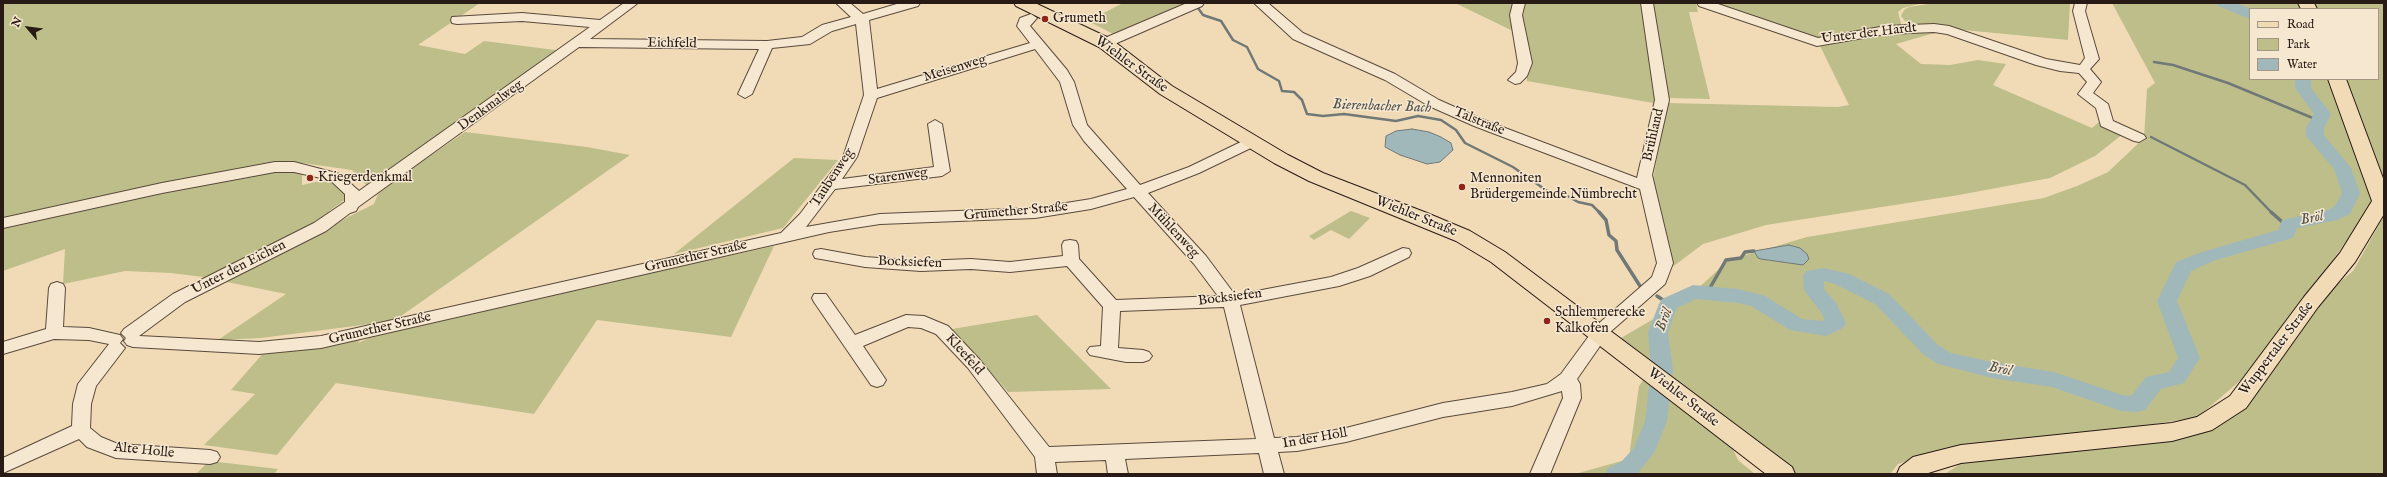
<!DOCTYPE html>
<meta charset="utf-8">
<style>
body{margin:0}
#map{position:relative;width:2387px;height:477px;overflow:hidden;background:#f1dbb6;font-family:"IM FELL English",serif}
canvas{display:block}
.frame{position:absolute;inset:0;border:4px solid #281a15;pointer-events:none}
.legend{position:absolute;left:2249px;top:8px;width:130px;height:72px;box-sizing:border-box;background:#f6e8d0;border:1px solid #a49685;margin:0;padding:5px 7px;list-style:none;font-size:12px;color:#281a15}
.legend li{display:flex;align-items:center;gap:8px;height:20px}
.legend b{width:20px;border:1px solid #a49685}
.north{position:absolute;left:8px;top:8px;width:40px;height:40px;-webkit-text-stroke:3px #f6e8d0;paint-order:stroke;rotate:298deg;font-size:11px;font-weight:700;line-height:16px;text-align:center;color:#281a15}
.north::after{content:'';display:block;margin:auto;width:14px;height:18px;background:#281a15;clip-path:polygon(50% 0,100% 100%,50% 72%,0 100%)}
</style>
<div id="map">
<canvas width="2387" height="477"></canvas>
<div class="frame"></div>
<ul class="legend">
<li><b style="height:5px;background:#f1dbb6"></b>Road</li>
<li><b style="height:11px;background:#bebe8b"></b>Park</li>
<li><b style="height:11px;background:#a1b8ba"></b>Water</li>
</ul>
<div class="north">N</div>
</div>
<script>
const context = document.querySelector('canvas').getContext('2d');
context.lineJoin = 'round';
function paint(path, color) { context.fillStyle = color; context.fill(path, 'evenodd'); }
const shape = rows => new Path2D(rows.map(r => 'M' + r).join(''));
function stroke(path, color, width, dash) { context.strokeStyle = color; context.lineWidth = width; context.lineCap = dash ? 'butt' : 'round'; context.setLineDash(dash || []); context.stroke(path); }
function write(font, color, halo, rows, align = 'center') {
  context.font = font + ' "IM FELL English",serif'; context.lineWidth = 3; context.setLineDash([]); context.textBaseline = 'middle'; context.strokeStyle = halo; context.fillStyle = color; for (const [text, x, y, turn = 0] of rows) {
    context.save(); context.translate(x, y); context.rotate((+turn || 0) * Math.PI / 180); context.textAlign = isNaN(turn) ? turn : align; if (halo) context.strokeText(text, 0, 0); context.fillText(text, 0, 0); context.restore();
  }
}
const green = shape([
 [3,3,480,3,418,45,465,54,484,41,563,51,370,189,352,170,295,162,202,178,3,220],
 [1123,3,1188,3,1117,36,1088,21],
 [1455,3,1517,3,1517,33],
 [1522,3,1646,3,1659,104,1527,81,1519,18],
 [1650,3,1696,3,1698,12,1689,12,1710,99,1667,98],
 [1707,3,1923,3,1903,8,1898,12,1902,27,1817,40],
 [1934,3,2070,3,2068,40,1911,25,1905,21,1901,16,1904,10,1909,7],
 [2112,3,2303,3,2305,9,2250,9,2250,79,2332,79,2373,197,2369,211,2249,373,2198,417,2069,438,1950,450,1898,464,1890,474,1797,474,1616,341,1684,301,1729,260,1807,237,2044,198,2077,186,2108,172,2144,138,2147,89,2155,83],
 [2312,3,2384,3,2384,187,2343,79,2378,79,2378,9,2314,9],
 [1938,32,1896,44,1921,64,1950,65,1978,60,2006,64,1993,85,2092,128,2100,121,2123,134,2095,156,2050,178,1959,195,1766,225,1703,244,1671,268,1652,185,1667,103,1838,107,1849,105,1820,46,1889,33],
 [465,132,587,147,630,155,394,321,261,338,218,340,286,294,222,281,374,204,379,191],
 [794,158,838,160,783,228,674,254],
 [294,167,302,172,302,185,342,176,356,192,329,211,327,219,211,278,171,273,125,271,63,284,65,249,3,271,3,226,187,186],
 [1351,211,1370,218,1349,239,1331,230,1314,240,1309,236],
 [2384,216,2384,474,1945,474,1963,462,2211,431,2266,376,2321,298,2353,271],
 [774,246,731,337,597,320,534,414,336,383,277,455,204,445,255,394,231,390,265,351,362,337,358,343,382,332],
 [1037,315,1111,389,1008,392,952,329],
 [1645,377,1732,447,1738,460,1755,474,1575,474,1625,460,1629,457,1639,386],
 [209,461,278,469,274,474,196,474]
]);
const water = shape([
 [1412,129,1429,132,1441,137,1451,143,1453,150,1440,162,1427,164,1400,155,1385,147,1386,136,1396,131,1412,129],
 [1789,245,1800,248,1807,254,1809,259,1803,265,1761,259,1758,258,1754,251,1789,245]
]);
const streamFar1 = shape([
 [1198,8,1203,15,1221,21,1233,40,1247,47,1258,69,1279,81,1282,91,1294,92,1302,100,1307,114,1323,116,1344,114,1396,121,1418,116,1441,120,1456,130,1465,143,1513,167,1550,193,1560,192,1578,202,1592,205,1600,213],
 [2154,62,2173,65,2228,83,2320,121],
 [2151,137,2245,185,2272,213]
]);
const stream = shape([
 [1599,212,1606,220,1609,235,1616,241,1617,250,1640,286],
 [2271,212,2288,227],
 [1707,293,1726,260,1741,258,1745,252,1754,251],
 [1657,296,1669,304]
]);
const river = shape([
 [2215,3,2236,3,2251,9,2250,19,2218,6,2215,3],
 [2295,79,2311,79,2311,88,2331,114,2324,128,2324,135,2351,168,2360,193,2350,214,2338,220,2297,228,2293,238,2216,260,2191,271,2177,301,2200,358,2184,383,2161,389,2145,410,2137,412,2121,411,2052,387,1992,378,1938,364,1924,355,1875,304,1835,284,1824,281,1824,289,1836,303,1846,323,1843,328,1826,336,1790,330,1751,306,1738,303,1696,299,1677,308,1668,332,1673,370,1667,421,1654,453,1637,474,1605,474,1608,468,1621,462,1634,448,1645,421,1651,370,1648,332,1659,304,1662,299,1693,285,1738,289,1758,294,1765,296,1802,319,1823,321,1825,320,1820,311,1804,290,1803,276,1806,271,1824,268,1849,274,1889,294,1938,345,1951,353,1992,362,2054,372,2122,395,2131,396,2146,377,2169,372,2178,358,2157,301,2176,262,2202,252,2278,230,2282,220,2326,211,2335,206,2342,193,2334,169,2306,136,2306,128,2314,114,2295,88,2295,79]
]);
const minor = shape([
 [624,3,638,3,590,39,767,41,802,37,822,25,851,17,836,3,850,3,863,14,900,3,920,3,918,6,869,20,877,89,1030,43,1017,26,1020,18,1031,14,1037,18,1030,26,1067,70,1074,82,1087,125,1140,185,1189,167,1247,139,1257,139,1259,142,1257,145,1199,173,1148,193,1206,256,1235,295,1331,277,1358,268,1403,248,1409,249,1411,253,1409,257,1370,276,1339,286,1240,305,1274,438,1297,437,1346,428,1443,403,1512,392,1547,384,1561,374,1597,325,1652,277,1657,263,1640,189,1474,126,1429,106,1385,80,1293,39,1254,3,1268,3,1303,33,1395,74,1439,100,1484,120,1637,178,1655,100,1641,3,1653,3,1669,100,1652,175,1673,263,1665,284,1609,333,1577,379,1580,384,1581,398,1550,474,1530,474,1563,398,1562,391,1512,406,1443,417,1346,442,1297,451,1278,452,1284,474,1264,474,1259,453,1125,459,1128,474,1108,474,1106,460,1055,462,1057,474,1037,474,1035,457,968,368,936,334,921,328,908,327,863,346,886,380,883,385,877,387,871,385,814,302,812,298,814,294,826,294,855,335,906,315,924,316,948,326,980,360,1049,447,1256,439,1224,307,1120,311,1118,348,1143,350,1149,352,1152,356,1149,360,1143,362,1126,362,1090,355,1087,351,1090,347,1101,346,1103,307,1067,266,1010,272,971,269,921,271,865,267,821,259,815,258,813,254,815,250,821,249,865,257,921,261,971,259,1010,262,1063,256,1062,245,1064,241,1070,240,1076,241,1078,245,1079,259,1116,300,1218,296,1194,264,1134,197,1091,209,1035,218,880,224,829,232,321,348,259,354,133,347,127,345,124,341,126,338,121,333,124,329,173,294,314,223,345,202,345,194,330,180,294,172,275,172,162,193,3,228,3,218,162,183,275,162,294,162,340,174,359,191,590,27,522,21,457,24,452,23,451,20,452,17,522,13,600,20,624,3],
 [856,24,864,95,843,157,800,214,781,233,321,336,259,342,139,336,185,302,326,231,350,213,356,211,358,207,579,47,759,49,738,94,745,98,752,94,772,48,810,44,832,31,856,24],
 [1035,49,1060,82,1073,125,1084,141,1127,189,1091,199,1035,208,880,214,806,227,835,189,942,176,950,171,942,124,935,120,928,124,934,167,842,179,857,157,877,98,1035,49],
 [1187,3,1204,3,1202,6,1110,46,1100,46,1098,43,1100,40,1187,3],
 [1513,3,1525,3,1522,15,1532,63,1527,76,1520,83,1515,84,1508,80,1516,72,1518,63,1510,15,1513,3],
 [1697,3,1715,3,1818,38,1886,26,1934,24,1949,26,2046,59,2080,65,2085,58,2073,11,2075,3,2087,3,2085,11,2099,59,2090,69,2101,82,2093,93,2108,104,2113,121,2144,135,2146,138,2139,142,2134,141,2101,126,2096,108,2078,94,2087,82,2079,73,2060,71,2036,65,1947,34,1934,32,1886,34,1817,46,1699,6,1697,3],
 [57,282,63,284,65,288,63,327,89,328,120,335,123,339,120,343,125,348,96,386,91,404,90,428,101,437,118,444,210,450,217,452,220,457,217,462,210,464,116,458,87,447,79,439,3,473,3,458,72,426,73,404,78,384,109,344,89,340,54,339,3,354,3,342,46,329,49,288,51,284,57,282]
]);
const major = shape([
 [1014,3,1035,3,1111,39,1172,86,1288,155,1323,173,1427,213,1470,231,1505,252,1792,467,1795,474,1766,474,1491,262,1456,241,1309,181,1274,163,1160,94,1099,47,1016,6,1014,3],
 [2298,3,2314,3,2317,9,2301,9,2298,3],
 [2328,79,2346,79,2384,181,2384,214,2355,262,2318,307,2246,408,2212,430,2172,441,1961,463,1925,474,1897,474,1900,467,1913,457,1961,445,2172,423,2197,417,2230,396,2304,297,2340,253,2372,201,2328,79]
]);
const markers = [
 [1045,19,4,"#8f2418"],
 [310,178,4,"#8f2418"],
 [1462,187,4,"#8f2418"],
 [1547,321,4,"#8f2418"]
];
const poiNames = [
 ["Grumeth",1053,19],
 ["Kriegerdenkmal",318,178],
 ["Mennoniten",1470,179],
 ["Brüdergemeinde Nümbrecht",1470,195],
 ["Schlemmerecke",1555,313],
 ["Kalkofen",1555,329]
];
const streetNames = [
 ["Unter der Hardt",1869,34,-7],
 ["Eichfeld",672,44,1],
 ["Wiehler Straße",1131,65,36],
 ["Meisenweg",955,69,-17],
 ["Denkmalweg",491,106,-36],
 ["Talstraße",1479,122,22],
 ["Brühland",1654,135,-77],
 ["Starenweg",898,177,-8],
 ["Taubenweg",833,178,-57],
 ["Grumether Straße",1016,212,-5],
 ["Wiehler Straße",1416,217,22],
 ["Mühlenweg",1173,231,47],
 ["Grumether Straße",696,257,-13],
 ["Bocksiefen",910,263,2],
 ["Unter den Eichen",239,268,-27],
 ["Bocksiefen",1230,298,-7],
 ["Grumether Straße",380,329,-13],
 ["Wuppertaler Straße",2277,349,-53],
 ["Kleefeld",964,355,48],
 ["Wiehler Straße",1683,398,38],
 ["In der Holl",1315,439,-10],
 ["Alte Holle",144,451,6]
];
const waterNames = [
 ["Bierenbacher Bach",1382,107,2],
 ["Bröl",2312,219,-11],
 ["Bröl",1665,320,-69],
 ["Bröl",2000,370,11]
];
paint(green, '#bebe8b');
paint(water, '#a1b8ba');
stroke(water, '#717978', 1);
stroke(streamFar1, '#717978', 2.5);
stroke(stream, '#717978', 3.5);
paint(river, '#a1b8ba');
stroke(minor, '#5a4a3d', 2);
stroke(major, '#281a15', 2);
paint(minor, '#f6e8d0');
paint(major, '#f1dbb6');
for (const [x, y, r, color] of markers) { const dot = new Path2D(); dot.arc(x, y, r, 0, 2 * Math.PI); context.fillStyle = color; context.fill(dot); stroke(dot, '#f6e8d0', 1.5); }
write('14px', '#281a15', '#f6e8d0', poiNames, 'left');
write('14px', '#281a15', '#f6e8d0', streetNames);
write('italic 15px', '#52514f', '#f6e8d0', waterNames);
</script>
